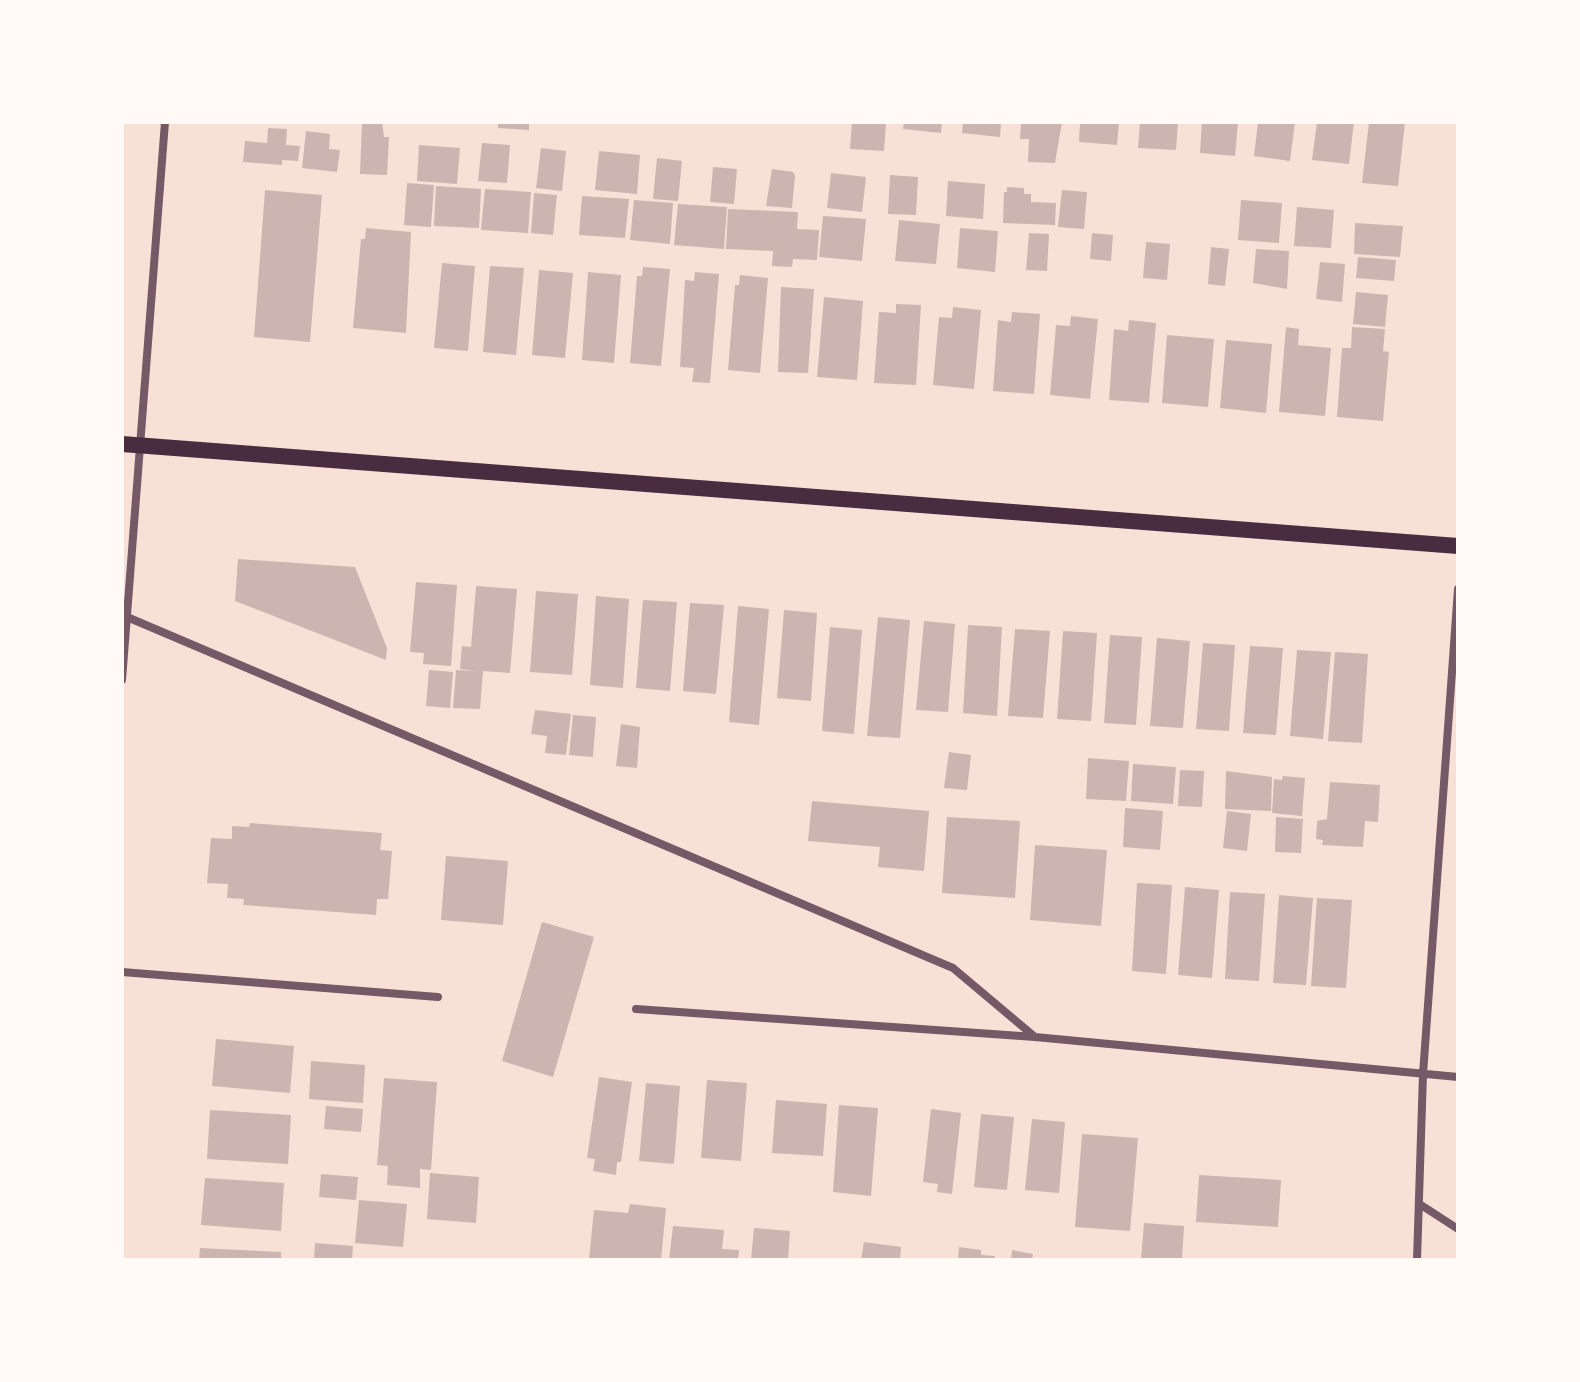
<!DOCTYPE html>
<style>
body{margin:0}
#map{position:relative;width:1580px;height:1382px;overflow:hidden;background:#f7e1d7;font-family:"Source Sans 3",sans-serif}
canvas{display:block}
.frame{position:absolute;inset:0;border:124px solid #fffaf5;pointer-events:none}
</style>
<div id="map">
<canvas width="1580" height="1382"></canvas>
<div class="frame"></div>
</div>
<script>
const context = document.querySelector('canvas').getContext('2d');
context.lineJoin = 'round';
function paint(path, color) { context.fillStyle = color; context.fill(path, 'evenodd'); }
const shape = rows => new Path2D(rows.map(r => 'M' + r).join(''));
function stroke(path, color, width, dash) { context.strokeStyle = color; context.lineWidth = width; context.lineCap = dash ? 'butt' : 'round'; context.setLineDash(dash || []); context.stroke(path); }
const building = shape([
 [362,122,382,122,384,137,389,137,387,175,360,174],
 [498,122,529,122,529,130,498,128],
 [852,122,886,122,884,151,850,149],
 [904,122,942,122,941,133,903,129],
 [963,122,1001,122,1000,137,962,133],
 [1021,122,1062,122,1055,163,1028,162,1029,139,1020,139],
 [1080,122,1119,122,1117,145,1079,142],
 [1140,122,1178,122,1176,150,1138,148],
 [1202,122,1238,122,1235,156,1200,153],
 [1258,122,1295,122,1290,161,1254,156],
 [1317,122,1354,122,1349,164,1312,160],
 [1369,122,1405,122,1398,186,1362,183],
 [268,128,287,129,286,145,300,146,298,161,282,160,282,165,243,162,245,141,267,143],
 [306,131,330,134,329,149,340,150,337,172,302,168],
 [482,143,510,145,507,183,478,181],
 [419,145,460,148,457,184,417,181],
 [541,148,566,151,562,191,536,188],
 [599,151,640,155,637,194,595,190],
 [657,158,682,161,678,201,653,199],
 [713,167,737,169,734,204,710,202],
 [772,169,793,172,795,176,792,208,766,206],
 [831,173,866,177,862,212,827,208],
 [890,175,918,177,916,215,888,214],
 [948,181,985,184,983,219,946,216],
 [407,183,434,185,431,227,404,225],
 [436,186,481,189,479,228,434,226],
 [1007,187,1024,188,1024,194,1031,194,1031,202,1056,203,1055,225,1003,223,1004,192,1007,192],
 [485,189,531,192,528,233,481,230],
 [265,190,322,195,310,342,254,337],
 [1062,190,1087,192,1084,229,1058,227],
 [534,193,557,195,553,235,531,233],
 [582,196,629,199,625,238,579,235],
 [634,200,673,203,670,244,630,240],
 [1241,200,1282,203,1279,243,1238,240],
 [678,204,727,207,724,249,674,245],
 [1297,207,1334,210,1331,248,1294,246],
 [728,209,798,212,797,229,819,230,817,260,793,259,792,267,772,266,773,251,726,249],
 [823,216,866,219,862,261,819,257],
 [899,220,940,224,936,264,895,261],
 [1355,223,1403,226,1400,257,1354,254],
 [366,228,411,232,406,333,353,328,361,239,365,239],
 [960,228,998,231,995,272,957,268],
 [1029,233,1049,234,1047,271,1026,270],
 [1092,233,1113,235,1111,261,1090,259],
 [1146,242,1170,244,1167,280,1143,278],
 [1211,247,1229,249,1225,286,1208,284],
 [1256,249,1289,251,1287,289,1253,283],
 [1358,257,1396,260,1394,281,1356,278],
 [1320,262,1345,264,1342,302,1316,299],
 [442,263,475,266,468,351,434,348],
 [490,266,524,268,516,355,483,352],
 [643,267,670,269,661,366,630,363,637,276,642,276],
 [539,270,573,273,565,358,532,355],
 [588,272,621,275,614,363,582,360],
 [695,272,719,274,710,383,692,382,694,368,680,367,685,280,694,281],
 [740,275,768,278,760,373,728,370,735,285,739,285],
 [781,287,814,289,808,373,778,372],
 [1356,292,1388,295,1385,327,1353,324],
 [824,297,863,301,857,380,817,377],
 [896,304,921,305,916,385,874,383,879,312,896,313],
 [953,307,981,310,974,389,933,385,939,317,952,318],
 [1012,312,1040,314,1034,394,993,391,998,320,1011,322],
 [1071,316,1098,319,1090,399,1050,395,1056,325,1070,326],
 [1129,320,1156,323,1149,403,1109,400,1114,329,1128,331],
 [1286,327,1299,329,1298,345,1331,348,1325,416,1279,412],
 [1352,327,1385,329,1383,351,1389,352,1383,421,1337,417,1342,348,1351,348],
 [1167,335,1214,339,1208,407,1162,403],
 [1226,340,1272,344,1266,413,1220,408],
 [238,559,355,567,387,648,386,660,235,601],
 [416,582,457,585,451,666,423,664,424,653,410,652],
 [476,586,517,589,510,673,483,671,480,709,453,708,456,670,477,671,460,669,462,646,471,647],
 [536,591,578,594,572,675,530,672],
 [596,596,629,599,623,688,590,685],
 [643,600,677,602,670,691,636,688],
 [690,603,724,605,716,694,683,691],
 [738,606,769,609,759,725,729,722],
 [784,610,817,613,811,701,777,698],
 [878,617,910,620,900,738,867,736],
 [924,621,955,624,948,712,916,710],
 [968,625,1002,627,997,716,963,713],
 [830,627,862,630,854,734,822,731],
 [1015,629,1050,631,1043,718,1008,716],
 [1063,631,1097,633,1091,721,1057,719],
 [1110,635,1142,637,1136,725,1104,723],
 [1157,638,1190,641,1183,728,1150,726],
 [1203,643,1235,645,1229,731,1196,729],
 [1250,646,1283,648,1276,735,1243,733],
 [1297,650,1331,652,1323,739,1290,736],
 [1335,652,1368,654,1362,743,1328,741],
 [429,670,453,672,450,708,426,706],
 [535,710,571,714,566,755,545,753,547,736,531,734],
 [573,715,596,717,593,757,569,755],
 [621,724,640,727,637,768,616,766],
 [949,752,971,755,967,790,944,788],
 [1088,758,1129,761,1126,801,1086,799],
 [1133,764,1176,767,1173,804,1131,801],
 [1180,770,1204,771,1202,807,1178,806],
 [1226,771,1272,777,1271,811,1225,809],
 [1283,776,1305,778,1302,816,1272,813,1274,779,1282,780],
 [1330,782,1380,785,1378,822,1365,821,1363,847,1322,845,1323,840,1316,839,1317,821,1327,819],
 [812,801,929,811,924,871,878,867,880,847,808,841],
 [1125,808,1163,811,1160,850,1123,847],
 [1227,811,1251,814,1247,851,1223,848],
 [947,817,1020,821,1015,898,942,893],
 [1276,817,1303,819,1301,853,1275,852],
 [250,823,382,833,380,850,392,851,388,899,377,899,376,915,243,905,244,899,227,898,228,884,207,883,211,838,232,839,232,826,249,827],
 [1035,845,1107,850,1101,926,1030,920],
 [446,856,508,861,503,925,441,920],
 [1137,883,1172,885,1166,974,1132,971],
 [1185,887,1219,890,1212,978,1178,975],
 [1230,892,1265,894,1259,981,1225,979],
 [1279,895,1313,898,1306,985,1273,983],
 [1317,898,1352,900,1346,988,1311,986],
 [542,922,594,937,553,1077,502,1061],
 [216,1039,294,1046,290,1093,212,1086],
 [311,1061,365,1065,363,1103,309,1099],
 [599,1077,632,1082,621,1162,617,1162,616,1175,593,1171,595,1159,587,1158],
 [384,1078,437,1082,431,1170,420,1169,420,1188,387,1185,388,1166,377,1165],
 [707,1080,747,1083,741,1161,701,1158],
 [646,1083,680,1086,674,1164,639,1161],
 [776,1100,827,1104,823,1156,772,1153],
 [839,1105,878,1108,871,1196,833,1192],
 [326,1106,363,1109,361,1132,324,1129],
 [931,1109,961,1113,952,1194,937,1192,938,1184,923,1182],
 [210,1110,291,1115,288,1164,207,1159],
 [981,1114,1014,1117,1007,1190,974,1187],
 [1032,1119,1065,1122,1059,1193,1025,1190],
 [1082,1134,1138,1138,1130,1231,1075,1227],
 [430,1173,479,1177,476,1223,427,1219],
 [321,1174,358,1177,356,1200,319,1197],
 [1199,1175,1281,1180,1278,1227,1196,1222],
 [205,1178,284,1183,281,1231,201,1225],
 [359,1200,407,1204,403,1247,355,1243],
 [630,1204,666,1208,661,1260,589,1259,594,1210,628,1213],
 [1144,1223,1184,1226,1182,1260,1141,1260],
 [673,1226,724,1230,722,1249,739,1250,738,1260,669,1260],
 [754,1228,790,1231,788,1260,751,1260],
 [864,1242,901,1247,900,1260,861,1260],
 [315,1243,353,1246,352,1260,314,1260],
 [959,1247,981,1250,981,1255,995,1256,995,1260,958,1260],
 [200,1248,281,1252,281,1260,199,1260],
 [1012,1250,1033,1254,1032,1260,1011,1260]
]);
const minor = shape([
 [127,617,953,968,1035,1037],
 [122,680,165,122],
 [122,972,438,997],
 [636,1009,1035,1037,1458,1077],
 [1421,1205,1458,1229],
 [1417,1260,1423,1074,1458,589]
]);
const secondary = shape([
 [122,444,1458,546]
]);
paint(building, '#ccb4b1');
stroke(minor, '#755966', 8);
stroke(secondary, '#4a2c40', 16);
</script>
